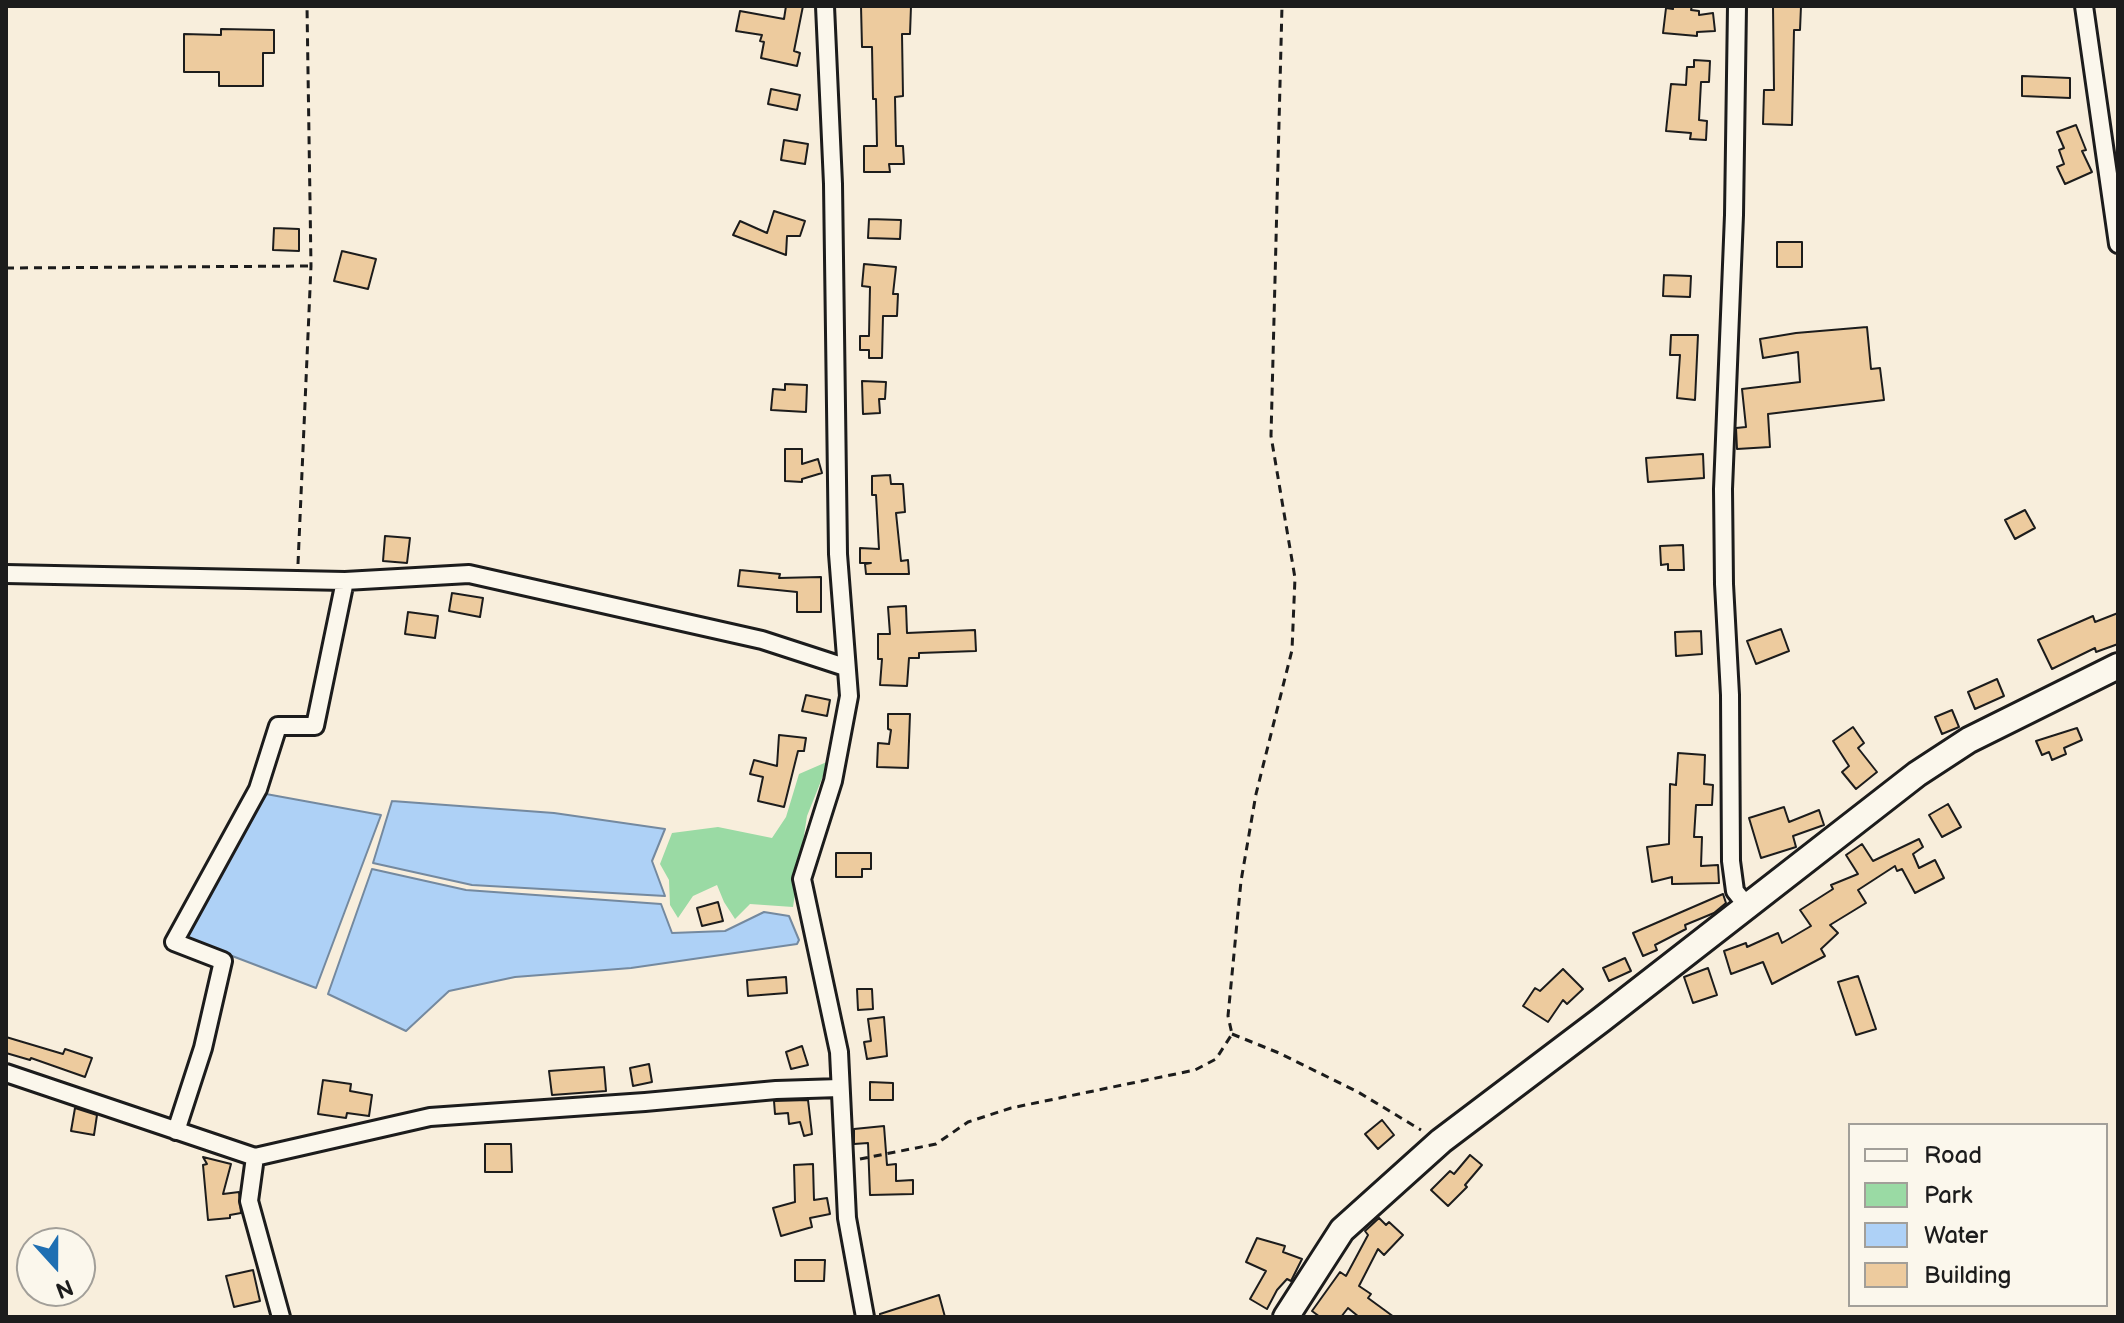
<!DOCTYPE html>
<style>
body{margin:0}
#map{position:relative;width:2124px;height:1323px;overflow:hidden;background:#f8eedc;font-family:"Balsamiq Sans",sans-serif}
canvas{display:block}
.frame{position:absolute;inset:0;border:8px solid #1c1c1c;pointer-events:none}
.legend{position:absolute;left:1848px;top:1123px;width:260px;height:184px;box-sizing:border-box;background:#fbf7ec;border:2px solid #a29f99;margin:0;padding:10px 14px;list-style:none;font-size:24px;color:#1c1c1c}
.legend li{display:flex;align-items:center;gap:16px;height:40px}
.legend b{width:40px;border:2px solid #a29f99}
.north{position:absolute;left:16px;top:1227px;width:80px;height:80px;box-sizing:border-box;background:#fbf7ec;border:2px solid #a29f99;border-radius:50%;rotate:159deg;font-size:22px;font-weight:700;line-height:32px;text-align:center;color:#1c1c1c}
.north::after{content:'';display:block;margin:auto;width:28px;height:36px;background:#1f6fb2;clip-path:polygon(50% 0,100% 100%,50% 72%,0 100%)}
</style>
<div id="map">
<canvas width="2124" height="1323"></canvas>
<div class="frame"></div>
<ul class="legend">
<li><b style="height:10px;background:#fbf7ec"></b>Road</li>
<li><b style="height:22px;background:#9adaa4"></b>Park</li>
<li><b style="height:22px;background:#aed1f6"></b>Water</li>
<li><b style="height:22px;background:#edcb9e"></b>Building</li>
</ul>
<div class="north">N</div>
</div>
<script>
const context = document.querySelector('canvas').getContext('2d');
context.lineJoin = 'round';
function paint(path, color) { context.fillStyle = color; context.fill(path, 'evenodd'); }
const shape = rows => new Path2D(rows.map(r => 'M' + r).join(''));
function stroke(path, color, width, dash) { context.strokeStyle = color; context.lineWidth = width; context.lineCap = dash ? 'butt' : 'round'; context.setLineDash(dash || []); context.stroke(path); }
const green = shape([
 [829,761,807,816,793,907,750,904,735,919,724,902,717,885,693,896,678,918,670,905,669,880,660,864,672,833,718,827,772,838,786,817,799,774]
]);
const water = shape([
 [266,794,381,815,316,988,185,938,214,881,266,794],
 [392,801,554,813,665,829,652,861,665,896,472,885,373,863,392,801],
 [372,869,466,890,661,904,672,933,725,931,764,912,789,916,799,940,797,944,631,968,515,977,449,991,406,1031,328,994,372,869]
]);
const building = shape([
 [786,6,803,6,794,51,800,53,797,66,761,58,764,42,760,41,762,35,736,31,740,11,784,19,786,6],
 [861,6,911,6,910,34,902,34,903,96,895,97,896,146,903,146,904,164,889,164,890,172,864,172,864,146,877,146,876,99,873,99,872,47,862,47,861,6],
 [1673,6,1692,6,1691,10,1699,11,1699,15,1713,13,1715,31,1697,32,1697,36,1663,33,1666,8,1673,9,1673,6],
 [1773,6,1801,6,1800,30,1794,30,1792,125,1763,124,1764,90,1774,90,1773,6],
 [221,29,274,30,274,53,263,53,263,86,219,86,219,72,184,72,184,34,221,35,221,29],
 [1694,60,1710,61,1709,82,1701,82,1699,120,1707,121,1706,140,1690,139,1691,133,1666,131,1671,84,1686,85,1687,67,1694,67,1694,60],
 [2022,76,2070,78,2070,98,2022,96,2022,76],
 [771,89,800,95,797,110,768,104,771,89],
 [2076,125,2086,150,2082,151,2092,172,2065,184,2057,167,2064,164,2059,150,2064,148,2057,132,2076,125],
 [784,140,808,144,805,164,781,160,784,140],
 [774,211,805,221,800,236,787,236,786,255,733,235,740,221,767,233,774,211],
 [869,219,901,220,900,239,868,238,869,219],
 [274,228,299,229,299,251,273,250,274,228],
 [1777,242,1802,242,1802,267,1777,267,1777,242],
 [342,251,376,259,368,289,334,281,342,251],
 [864,264,896,267,893,294,898,294,897,316,883,316,882,358,869,358,869,350,860,350,860,336,869,336,870,287,862,286,864,264],
 [1664,275,1691,276,1690,297,1663,296,1664,275],
 [1867,327,1871,369,1880,368,1884,400,1768,414,1770,447,1737,449,1736,428,1746,427,1742,389,1800,382,1798,352,1763,358,1760,339,1796,333,1867,327],
 [1671,335,1698,335,1695,400,1677,398,1680,355,1670,355,1671,335],
 [862,381,886,382,885,399,879,399,880,413,863,414,862,381],
 [785,384,807,385,806,412,771,410,773,389,785,390,785,384],
 [785,449,802,449,802,464,818,459,822,473,802,479,802,482,785,481,785,449],
 [1703,454,1704,478,1648,482,1646,458,1703,454],
 [890,475,891,484,903,484,905,512,896,513,901,561,908,560,909,574,866,574,865,564,871,563,860,563,860,548,879,549,876,495,872,495,872,476,890,475],
 [2025,510,2035,528,2015,539,2005,520,2025,510],
 [385,536,410,538,407,563,383,561,385,536],
 [1683,545,1684,570,1668,570,1668,564,1661,565,1660,546,1683,545],
 [740,570,780,574,779,578,821,577,821,612,797,612,797,592,738,586,740,570],
 [452,593,483,598,480,617,449,611,452,593],
 [906,606,907,633,975,630,976,651,919,653,919,658,909,658,907,686,880,685,882,659,878,659,878,634,890,634,888,607,906,606],
 [408,612,438,616,435,638,405,634,408,612],
 [2118,613,2118,644,2096,652,2095,648,2052,669,2038,640,2093,616,2095,622,2118,613],
 [1781,629,1789,651,1756,664,1747,641,1781,629],
 [1701,631,1702,654,1676,656,1675,632,1701,631],
 [1997,679,2004,696,1975,709,1968,692,1997,679],
 [806,695,830,700,827,716,802,711,806,695],
 [1952,710,1959,727,1942,734,1935,717,1952,710],
 [888,714,910,714,908,768,877,767,878,743,889,744,891,730,888,729,888,714],
 [1853,727,1864,743,1858,748,1877,772,1856,789,1842,772,1849,766,1833,741,1853,727],
 [2077,728,2082,740,2064,748,2066,754,2052,760,2049,752,2042,755,2036,741,2077,728],
 [779,735,806,738,804,751,798,751,784,807,758,801,763,777,750,774,754,760,777,766,779,735],
 [1678,753,1705,755,1704,784,1713,785,1712,805,1696,805,1694,837,1702,837,1701,866,1718,865,1719,883,1672,884,1672,877,1652,882,1647,847,1669,844,1670,784,1676,785,1678,753],
 [1948,804,1961,827,1942,837,1929,815,1948,804],
 [1784,807,1789,822,1819,810,1824,825,1793,836,1796,847,1761,858,1749,818,1784,807],
 [1919,839,1923,847,1913,854,1919,868,1935,860,1944,878,1915,893,1902,869,1897,871,1895,866,1858,890,1866,903,1830,925,1838,933,1821,949,1825,956,1772,984,1763,962,1731,974,1724,951,1746,943,1747,947,1778,933,1782,943,1811,926,1800,910,1833,889,1831,885,1858,874,1846,855,1862,844,1873,861,1919,839],
 [836,853,871,853,871,869,862,869,862,877,836,877,836,853],
 [1723,894,1726,903,1714,913,1685,925,1686,929,1655,945,1657,950,1643,956,1633,933,1723,894],
 [718,902,723,921,702,926,697,908,718,902],
 [1625,958,1631,971,1609,981,1603,968,1625,958],
 [1708,968,1717,995,1693,1003,1684,977,1708,968],
 [1563,969,1583,989,1567,1004,1563,1000,1548,1022,1523,1006,1535,988,1540,991,1563,969],
 [1858,976,1876,1029,1856,1035,1838,982,1858,976],
 [786,977,787,993,748,996,747,980,786,977],
 [857,989,872,989,873,1009,858,1010,857,989],
 [884,1017,887,1056,867,1059,864,1042,871,1041,868,1019,884,1017],
 [6,1037,63,1054,65,1049,92,1058,85,1077,31,1058,30,1060,6,1053,6,1037],
 [802,1046,808,1065,791,1069,786,1052,802,1046],
 [649,1064,652,1082,633,1086,630,1068,649,1064],
 [604,1067,606,1091,552,1095,549,1071,604,1067],
 [323,1080,351,1084,350,1091,372,1095,369,1116,347,1113,346,1118,318,1114,323,1080],
 [870,1082,893,1083,893,1100,870,1100,870,1082],
 [808,1100,812,1134,804,1136,800,1122,789,1124,788,1113,775,1114,774,1101,808,1100],
 [75,1108,97,1115,94,1135,71,1131,75,1108],
 [1382,1120,1394,1135,1378,1149,1365,1134,1382,1120],
 [884,1126,887,1165,896,1164,896,1181,913,1180,913,1194,870,1195,868,1143,854,1144,854,1129,884,1126],
 [485,1144,511,1144,512,1172,485,1172,485,1144],
 [1470,1155,1482,1165,1465,1185,1467,1187,1448,1206,1431,1190,1450,1171,1454,1174,1470,1155],
 [203,1157,231,1164,223,1194,239,1192,241,1213,230,1215,230,1218,208,1220,203,1165,207,1164,203,1157],
 [813,1164,814,1200,827,1198,830,1214,810,1218,812,1227,781,1236,773,1208,795,1202,794,1165,813,1164],
 [1379,1218,1386,1225,1389,1222,1403,1235,1384,1255,1378,1249,1359,1286,1371,1294,1368,1298,1394,1317,1359,1317,1348,1308,1341,1317,1320,1317,1312,1311,1340,1272,1346,1276,1368,1235,1365,1231,1379,1218],
 [1257,1238,1285,1246,1283,1252,1302,1259,1291,1281,1287,1279,1277,1290,1267,1309,1250,1299,1266,1271,1246,1262,1257,1238],
 [795,1260,825,1260,824,1281,795,1281,795,1260],
 [253,1270,260,1301,234,1307,226,1276,253,1270],
 [939,1295,945,1317,880,1317,880,1314,939,1295]
]);
const path = shape([
 [6,268,311,266],
 [298,564,311,266,307,6],
 [1232,1034,1279,1053,1358,1092,1421,1130],
 [860,1159,936,1144,968,1122,1011,1108,1195,1070,1216,1059,1232,1034,1228,1016,1241,881,1256,794,1292,650,1295,578,1271,436,1282,6]
]);
const street = shape([
 [825,6,833,184,838,554,849,696,833,781,802,879,839,1052,847,1218,865,1317],
 [1737,6,1734,215,1723,489,1724,584,1730,695,1731,861,1735,891,1747,906],
 [2084,6,2118,244],
 [6,574,345,581,469,574,762,640,845,667],
 [6,1073,255,1157,430,1117,645,1102,776,1090,840,1088],
 [176,1131,203,1048,223,961,174,942,258,789,278,726,315,726,345,581],
 [255,1157,249,1201,281,1317]
]);
const secondary = shape([
 [1286,1317,1342,1230,1441,1141,1601,1020,1917,774,1969,740,2118,666]
]);
paint(green, '#9adaa4');
paint(water, '#aed1f6');
stroke(water, '#74899f', 2);
paint(building, '#edcb9e');
stroke(building, '#1c1c1c', 2);
stroke(street, '#1c1c1c', 22);
stroke(secondary, '#1c1c1c', 30);
stroke(path, '#1c1c1c', 3, [8, 6]);
stroke(street, '#fbf7ec', 16);
stroke(secondary, '#fbf7ec', 24);
</script>
